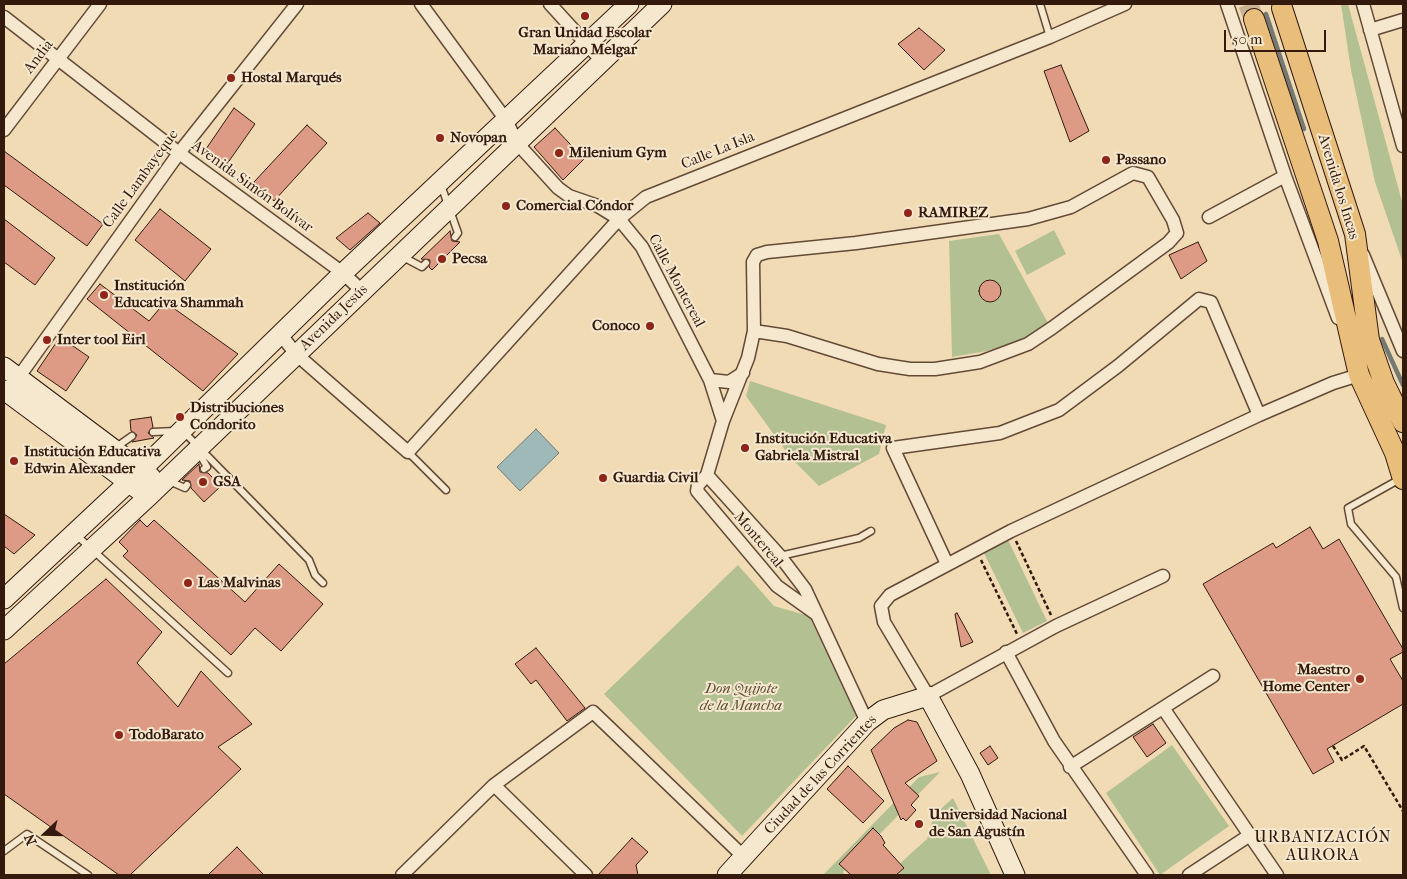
<!DOCTYPE html>
<meta charset="utf-8">
<style>
body{margin:0}
#map{position:relative;width:1407px;height:879px;overflow:hidden;background:#f1dbb5;font-family:"IM FELL French Canon",serif}
canvas{display:block}
.frame{position:absolute;inset:0;border:5px solid #341a0d;pointer-events:none}
.north{position:absolute;left:20px;top:809px;width:50px;height:50px;-webkit-text-stroke:4px #f6e8cf;paint-order:stroke;rotate:249deg;font-size:14px;font-weight:700;line-height:20px;text-align:center;color:#341a0d}
.north::after{content:'';display:block;margin:auto;width:18px;height:22px;background:#341a0d;clip-path:polygon(50% 0,100% 100%,50% 72%,0 100%)}
.scale{position:absolute;left:1224px;top:30px;width:102px;height:22px;box-sizing:border-box;border:2px solid #341a0d;border-top:0;padding-left:6px;font-size:15px;line-height:18px;white-space:nowrap;color:#341a0d;-webkit-text-stroke:4px #f6e8cf;paint-order:stroke}
</style>
<div id="map">
<canvas width="1407" height="879"></canvas>
<div class="frame"></div>
<div class="north">N</div>
<div class="scale">50 m</div>
</div>
<script>
const context = document.querySelector('canvas').getContext('2d');
context.lineJoin = 'round';
function paint(path, color) { context.fillStyle = color; context.fill(path, 'evenodd'); }
const shape = rows => new Path2D(rows.map(r => 'M' + r).join(''));
function stroke(path, color, width, dash) { context.strokeStyle = color; context.lineWidth = width; context.lineCap = dash ? 'butt' : 'round'; context.setLineDash(dash || []); context.stroke(path); }
function write(font, color, halo, rows, align = 'center') {
  context.font = font + ' "IM FELL French Canon",serif'; context.lineWidth = 4; context.setLineDash([]); context.textBaseline = 'middle'; context.strokeStyle = halo; context.fillStyle = color; for (const [text, x, y, turn = 0] of rows) {
    context.save(); context.translate(x, y); context.rotate((+turn || 0) * Math.PI / 180); context.textAlign = isNaN(turn) ? turn : align; if (halo) context.strokeText(text, 0, 0); context.fillText(text, 0, 0); context.restore();
  }
}
const green = shape([
 [1341,4,1348,4,1403,205,1403,263,1375,182,1351,70],
 [1054,230,1066,254,1027,275,1015,251],
 [999,234,1048,323,1020,341,987,351,952,357,949,241],
 [750,381,886,425,879,454,819,486,791,458,746,396],
 [1008,540,1047,621,1023,633,984,553],
 [738,565,774,606,809,616,856,716,742,836,604,694],
 [1172,745,1229,826,1160,875,1106,793],
 [940,772,843,872,845,875,823,875,919,777],
 [953,798,991,875,887,875,927,839,934,815]
]);
const water = shape([
 [536,429,559,453,520,491,497,467,536,429]
]);
const stream = shape([
 [1266,14,1304,129],
 [1382,339,1403,385]
]);
const building = shape([
 [919,28,945,50,924,70,898,44,919,28],
 [1061,65,1089,131,1070,142,1044,71,1061,65],
 [234,108,255,124,227,164,206,149,234,108],
 [307,125,327,143,274,201,254,182,307,125],
 [555,128,584,159,563,180,534,147,555,128],
 [4,151,103,224,87,246,4,185,4,151],
 [160,209,211,249,185,281,135,240,160,209],
 [368,213,380,223,350,250,336,238,368,213],
 [4,219,55,258,35,285,4,262,4,219],
 [450,231,452,241,460,242,432,270,429,267,430,260,421,259,450,231],
 [1198,242,1207,261,1181,279,1169,255,1198,242],
 '979 291a11 11 0 1 1 22 0a11 11 0 1 1-22 0Z',
 [100,284,149,321,165,302,238,354,203,391,87,299,100,284],
 [60,337,89,357,66,391,37,371,60,337],
 [151,417,153,427,148,433,154,438,132,442,137,435,131,431,130,420,151,417],
 [199,464,200,472,208,473,221,486,204,502,191,488,190,481,182,480,199,464],
 [4,514,35,535,14,554,4,546,4,514],
 [140,520,147,527,154,520,245,602,279,564,323,604,281,651,255,628,231,655,123,556,128,551,119,542,140,520],
 [1310,527,1323,549,1339,539,1403,649,1403,652,1390,659,1403,681,1403,704,1327,749,1334,762,1313,774,1203,584,1273,543,1276,548,1310,527],
 [106,579,162,632,137,663,178,707,201,671,252,724,218,747,241,769,130,875,119,875,4,794,4,664,106,579],
 [957,613,973,642,961,647,955,614,957,613],
 [536,648,585,708,567,721,536,680,531,684,515,664,536,648],
 [908,720,917,722,937,761,905,783,919,796,911,805,916,810,906,821,903,818,901,820,871,750,894,728,908,720],
 [1153,724,1166,743,1147,757,1133,737,1153,724],
 [990,746,998,758,988,765,980,753,990,746],
 [848,766,884,801,863,823,827,789,848,766],
 [873,828,881,836,885,843,883,845,904,868,896,875,851,875,839,864,873,828],
 [632,838,648,852,636,865,638,875,598,875,632,838],
 [237,847,264,875,208,875,237,847]
]);
const primaryTunnel = shape([
 [1248,4,1254,19]
]);
const path = shape([
 [1016,541,1051,615],
 [981,560,1017,634],
 [1333,746,1342,760,1364,746,1403,811]
]);
const lane = shape([
 [1040,4,1050,37],
 [441,185,458,233,455,237],
 [403,257,422,267,426,263],
 [153,432,175,431],
 [184,432,309,560,315,575,323,583],
 [115,448,132,436],
 [198,451,207,467,204,469],
 [408,452,446,490],
 [1400,479,1348,508,1351,524,1396,577,1403,608],
 [169,481,185,488,187,485],
 [75,534,228,673],
 [780,556,859,538,871,531],
 [4,851,27,834,88,875]
]);
const street = shape([
 [421,4,506,120,517,143,558,188,569,196,598,206,619,219,642,247,710,380,723,421],
 [550,4,602,61],
 [1227,4,1285,176,1338,318],
 [1363,4,1403,146],
 [4,17,179,153,343,273,362,291],
 [1370,30,1403,20],
 [4,130,100,4],
 [1209,217,1285,176],
 [1363,255,1403,351],
 [754,331,787,336,878,364,910,369,935,369,980,362,1028,344,1052,328,1168,243,1177,233,1173,220,1148,177,1133,173,1071,207,1028,219,856,243,767,252,757,255,753,262,754,331,748,358,723,421,707,475,698,485,697,491,777,586,816,614],
 [281,335,296,354,408,452,619,219,646,197,1050,37,1125,4],
 [18,378,179,153,297,4],
 [710,380,729,382,743,373],
 [707,475,780,556,805,589,867,722],
 [947,564,893,448,1000,433,1059,410,1118,366,1199,299,1211,302,1259,415],
 [1163,576,1056,626,928,696,884,622,881,606,890,595,1011,531,1259,415,1333,383,1359,375,1357,369],
 [1006,652,1054,741,1147,875],
 [1163,708,1277,875],
 [1070,767,1213,676],
 [494,785,586,875],
 [402,875,494,785,593,712,744,857],
 [1189,875,1250,835]
]);
const secondary = shape([
 [4,367,151,477],
 [4,390,139,490],
 [4,599,129,482,343,273,629,4],
 [4,630,148,497,662,4],
 [727,875,867,722,883,710,928,696,970,774,1015,875]
]);
const primary = shape([
 [1282,8,1355,234,1369,340,1384,383,1403,422],
 [1254,19,1328,241,1359,375,1395,453,1403,479]
]);
const markers = [
 [585,16,5,"#8f2418"],
 [231,78,5,"#8f2418"],
 [440,138,5,"#8f2418"],
 [559,153,5,"#8f2418"],
 [1106,160,5,"#8f2418"],
 [506,206,5,"#8f2418"],
 [908,213,5,"#8f2418"],
 [442,259,5,"#8f2418"],
 [104,295,5,"#8f2418"],
 [650,326,5,"#8f2418"],
 [47,340,5,"#8f2418"],
 [180,417,5,"#8f2418"],
 [745,448,5,"#8f2418"],
 [14,461,5,"#8f2418"],
 [603,478,5,"#8f2418"],
 [203,482,5,"#8f2418"],
 [188,583,5,"#8f2418"],
 [1360,679,5,"#8f2418"],
 [119,735,5,"#8f2418"],
 [919,824,5,"#8f2418"]
];
const poiNames = [
 ["Gran Unidad Escolar",585,33,"center"],
 ["Mariano Melgar",585,50,"center"],
 ["Hostal Marqués",241,78],
 ["Novopan",450,138],
 ["Milenium Gym",569,153],
 ["Passano",1116,160],
 ["Comercial Cóndor",516,206],
 ["RAMIREZ",918,213],
 ["Pecsa",452,259],
 ["Institución",114,286],
 ["Educativa Shammah",114,303],
 ["Conoco",640,326,"right"],
 ["Inter tool Eirl",57,340],
 ["Distribuciones",190,408],
 ["Condorito",190,425],
 ["Institución Educativa",755,439],
 ["Gabriela Mistral",755,456],
 ["Institución Educativa",24,452],
 ["Edwin Alexander",24,469],
 ["Guardia Civil",613,478],
 ["GSA",213,482],
 ["Las Malvinas",198,583],
 ["Maestro",1350,670,"right"],
 ["Home Center",1350,687,"right"],
 ["TodoBarato",129,735],
 ["Universidad Nacional",929,815],
 ["de San Agustín",929,832]
];
const streetNames = [
 ["Andia",39,57,-53],
 ["Calle La Isla",718,151,-22],
 ["Calle Lambayeque",141,179,-54],
 ["Avenida Simón Bolívar",252,187,36],
 ["Avenida los Incas",1338,187,73],
 ["Calle Montereal",676,281,62],
 ["Avenida Jesús",334,318,-44],
 ["Montereal",758,540,50],
 ["Ciudad de las Corrientes",821,775,-47]
];
const parkNames = [
 ["Don Quijote",741,689],
 ["de la Mancha",741,706]
];
const neighbourhoodNames = [
 ["URBANIZACIÓN",1323,838],
 ["AURORA",1323,856]
];
paint(green, '#b3c192');
paint(water, '#9eb9b7');
stroke(water, '#747973', 1);
stroke(stream, '#747973', 4.5);
paint(building, '#dd9a85');
stroke(building, '#341a0d', 1);
stroke(primaryTunnel, '#cbb493', 20, [20, 10]);
stroke(lane, '#634a37', 9);
stroke(street, '#634a37', 15);
stroke(secondary, '#341a0d', 21);
stroke(primary, '#341a0d', 22);
stroke(path, '#341a0d', 2.5, [4, 2.5]);
stroke(lane, '#f6e8cf', 6);
stroke(street, '#f6e8cf', 12);
stroke(secondary, '#f6e8cf', 19);
stroke(primary, '#e8be7a', 20);
for (const [x, y, r, color] of markers) { const dot = new Path2D(); dot.arc(x, y, r, 0, 2 * Math.PI); context.fillStyle = color; context.fill(dot); stroke(dot, '#f6e8cf', 2); }
write('bold 15px', '#341a0d', '#f6e8cf', poiNames, 'left');
write('15px', '#341a0d', '#f6e8cf', streetNames);
write('italic 15px', '#5a4c35', '#f6e8cf', parkNames);
context.letterSpacing = '1px';
write('16px', '#341a0d', '#f6e8cf', neighbourhoodNames);
context.letterSpacing = '0px';
</script>
